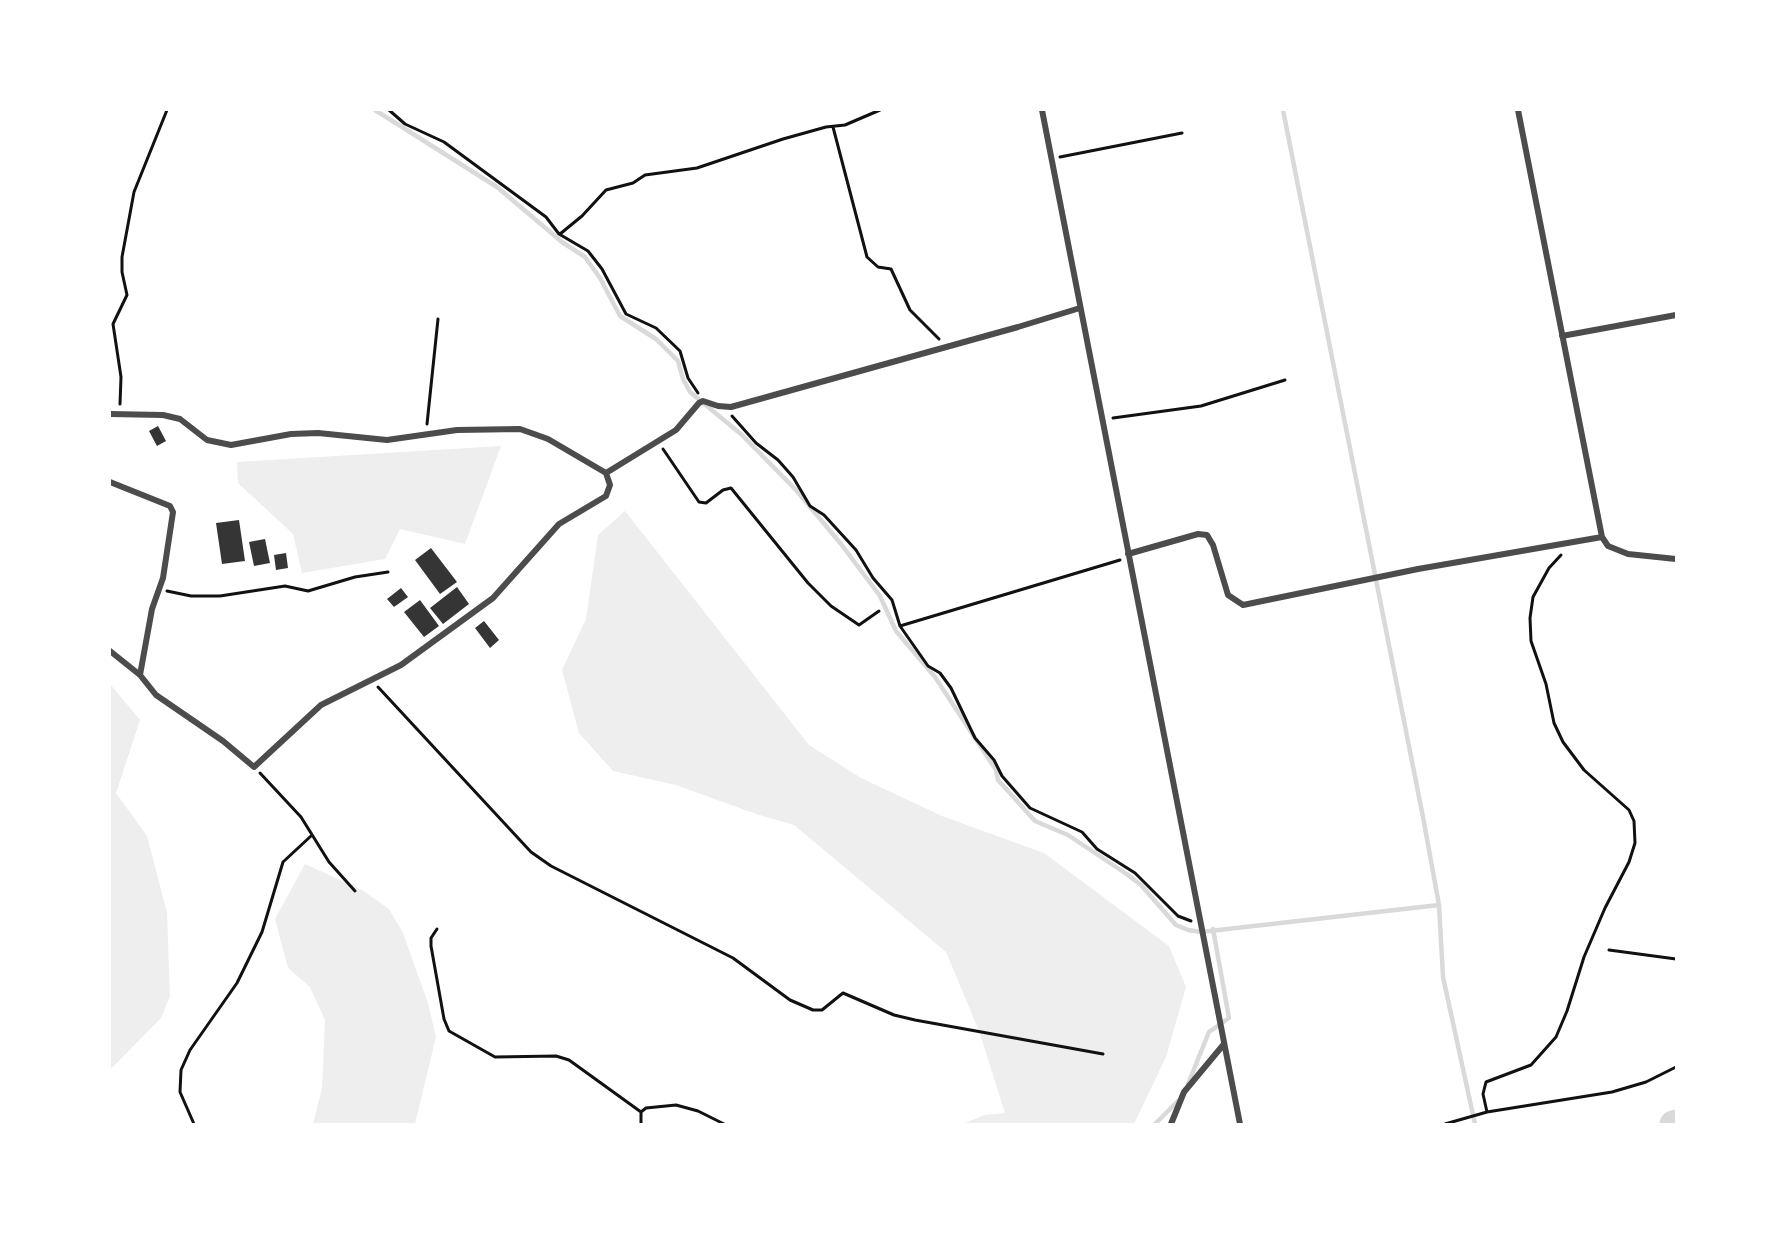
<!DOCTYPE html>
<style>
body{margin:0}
#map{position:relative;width:1786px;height:1234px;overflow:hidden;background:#fff;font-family:Jost,sans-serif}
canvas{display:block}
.frame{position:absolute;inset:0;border:111px solid #fff;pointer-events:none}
</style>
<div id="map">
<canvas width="1786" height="1234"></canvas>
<div class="frame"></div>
</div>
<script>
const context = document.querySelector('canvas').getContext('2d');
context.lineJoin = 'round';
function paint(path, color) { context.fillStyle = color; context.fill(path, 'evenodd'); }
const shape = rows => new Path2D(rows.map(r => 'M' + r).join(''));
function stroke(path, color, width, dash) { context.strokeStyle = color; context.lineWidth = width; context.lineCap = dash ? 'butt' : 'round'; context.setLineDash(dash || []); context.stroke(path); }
const green = shape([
 [501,446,465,544,400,529,385,559,302,573,293,534,238,483,237,462],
 [625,511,809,745,861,778,942,816,1044,853,1169,946,1186,987,1166,1057,1134,1124,963,1124,984,1115,1005,1113,979,1031,946,952,794,825,756,814,676,785,613,771,579,733,562,670,586,619,598,535],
 [110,684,140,720,116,793,147,836,167,913,170,996,161,1018,110,1070],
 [305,864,362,890,389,909,403,933,428,1003,436,1037,415,1124,313,1124,322,1088,325,1020,310,987,288,968,275,919]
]);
const stream = shape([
 [375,110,497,187,562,242,585,257,600,278,620,316,656,339,678,361,683,379,690,392,742,435,796,490,841,544,880,596,896,631,935,677,996,770,998,780,1035,821,1068,835,1128,875,1141,885,1176,925,1188,930,1201,932,1439,905],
 [1283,110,1423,817,1439,905,1443,977,1475,1124],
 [1188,1084,1209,1032,1229,1018,1213,929],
 [1155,1124,1178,1101]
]);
const river = shape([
 [1673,1124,1676,1123]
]);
const building = shape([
 [158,426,166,441,157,446,149,431],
 [239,520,245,561,222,564,216,523],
 [265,539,270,563,254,566,249,542],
 [431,548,457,582,440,594,415,560],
 [286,553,288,568,276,570,274,555],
 [457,587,469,604,443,624,430,608],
 [401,588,408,597,394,607,387,599],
 [420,600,439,626,424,637,404,612],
 [484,621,499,640,490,648,475,628]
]);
const path = shape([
 [389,110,405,124,444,142,546,217,559,234,588,251,602,269,626,314,656,328,680,351,688,378,698,393],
 [833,127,867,257,878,267,891,269,910,310,939,339],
 [1060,157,1182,133],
 [560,234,582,216,606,190,633,183,645,175,697,168,783,139,826,127,845,125,880,110],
 [120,404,121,377,113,324,127,295,122,272,122,257,134,192,167,110],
 [732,416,756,443,778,460,793,477,810,506,824,515,856,550,873,578,892,600,900,626,1120,560],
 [1113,418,1201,406,1285,380],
 [427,424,438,319],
 [663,449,699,502,706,503,723,490,731,488,808,583,831,606,859,625,879,611],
 [167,591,191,596,220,596,285,586,308,591,355,577,388,572],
 [900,626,928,666,940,673,951,688,975,738,994,760,1002,776,1030,808,1082,832,1097,849,1135,873,1178,916,1191,921],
 [378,687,531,852,551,866,733,958,790,1000,813,1010,822,1010,843,993,894,1015,915,1020,1103,1054],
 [260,773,301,817,329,862,355,891],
 [437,929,431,938,431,946,444,1019,449,1031,495,1057,556,1056,569,1060,641,1112,641,1124],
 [1609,950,1676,959],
 [641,1112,646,1108,676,1105,698,1111,724,1124],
 [1487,1112,1483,1094,1486,1082,1531,1065,1556,1037,1567,1011,1584,957,1605,908,1629,862,1635,843,1634,821,1629,810,1584,770,1563,742,1554,723,1546,684,1531,641,1530,618,1533,597,1549,568,1561,555],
 [194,1124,180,1092,181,1070,190,1050,237,983,262,932,283,862,311,836],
 [1445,1124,1487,1112,1612,1092,1646,1082,1676,1067]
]);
const minor = shape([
 [1042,110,1240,1124],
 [1518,110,1602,537,1608,546,1628,554,1676,559],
 [1562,336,1676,315],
 [110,414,163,415,180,419,207,440,231,445,291,434,318,433,387,440,457,430,520,429,548,439,606,473],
 [110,482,170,506,173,512,163,578,152,609,140,675],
 [1128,554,1198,534,1207,535,1213,545,1228,595,1243,605,1418,569,1602,537],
 [110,651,140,675,156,695,223,741,254,767,321,705,401,665,493,598,559,524,606,496,610,485,606,473,676,430,699,403,703,401,718,406,731,407,1018,327,1080,308],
 [1171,1124,1184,1092,1224,1044]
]);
paint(green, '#eee');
stroke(stream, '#d9d9d9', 4.5);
stroke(river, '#d9d9d9', 27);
paint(building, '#353535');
stroke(path, '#111', 3);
stroke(minor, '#4c4c4c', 6);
</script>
